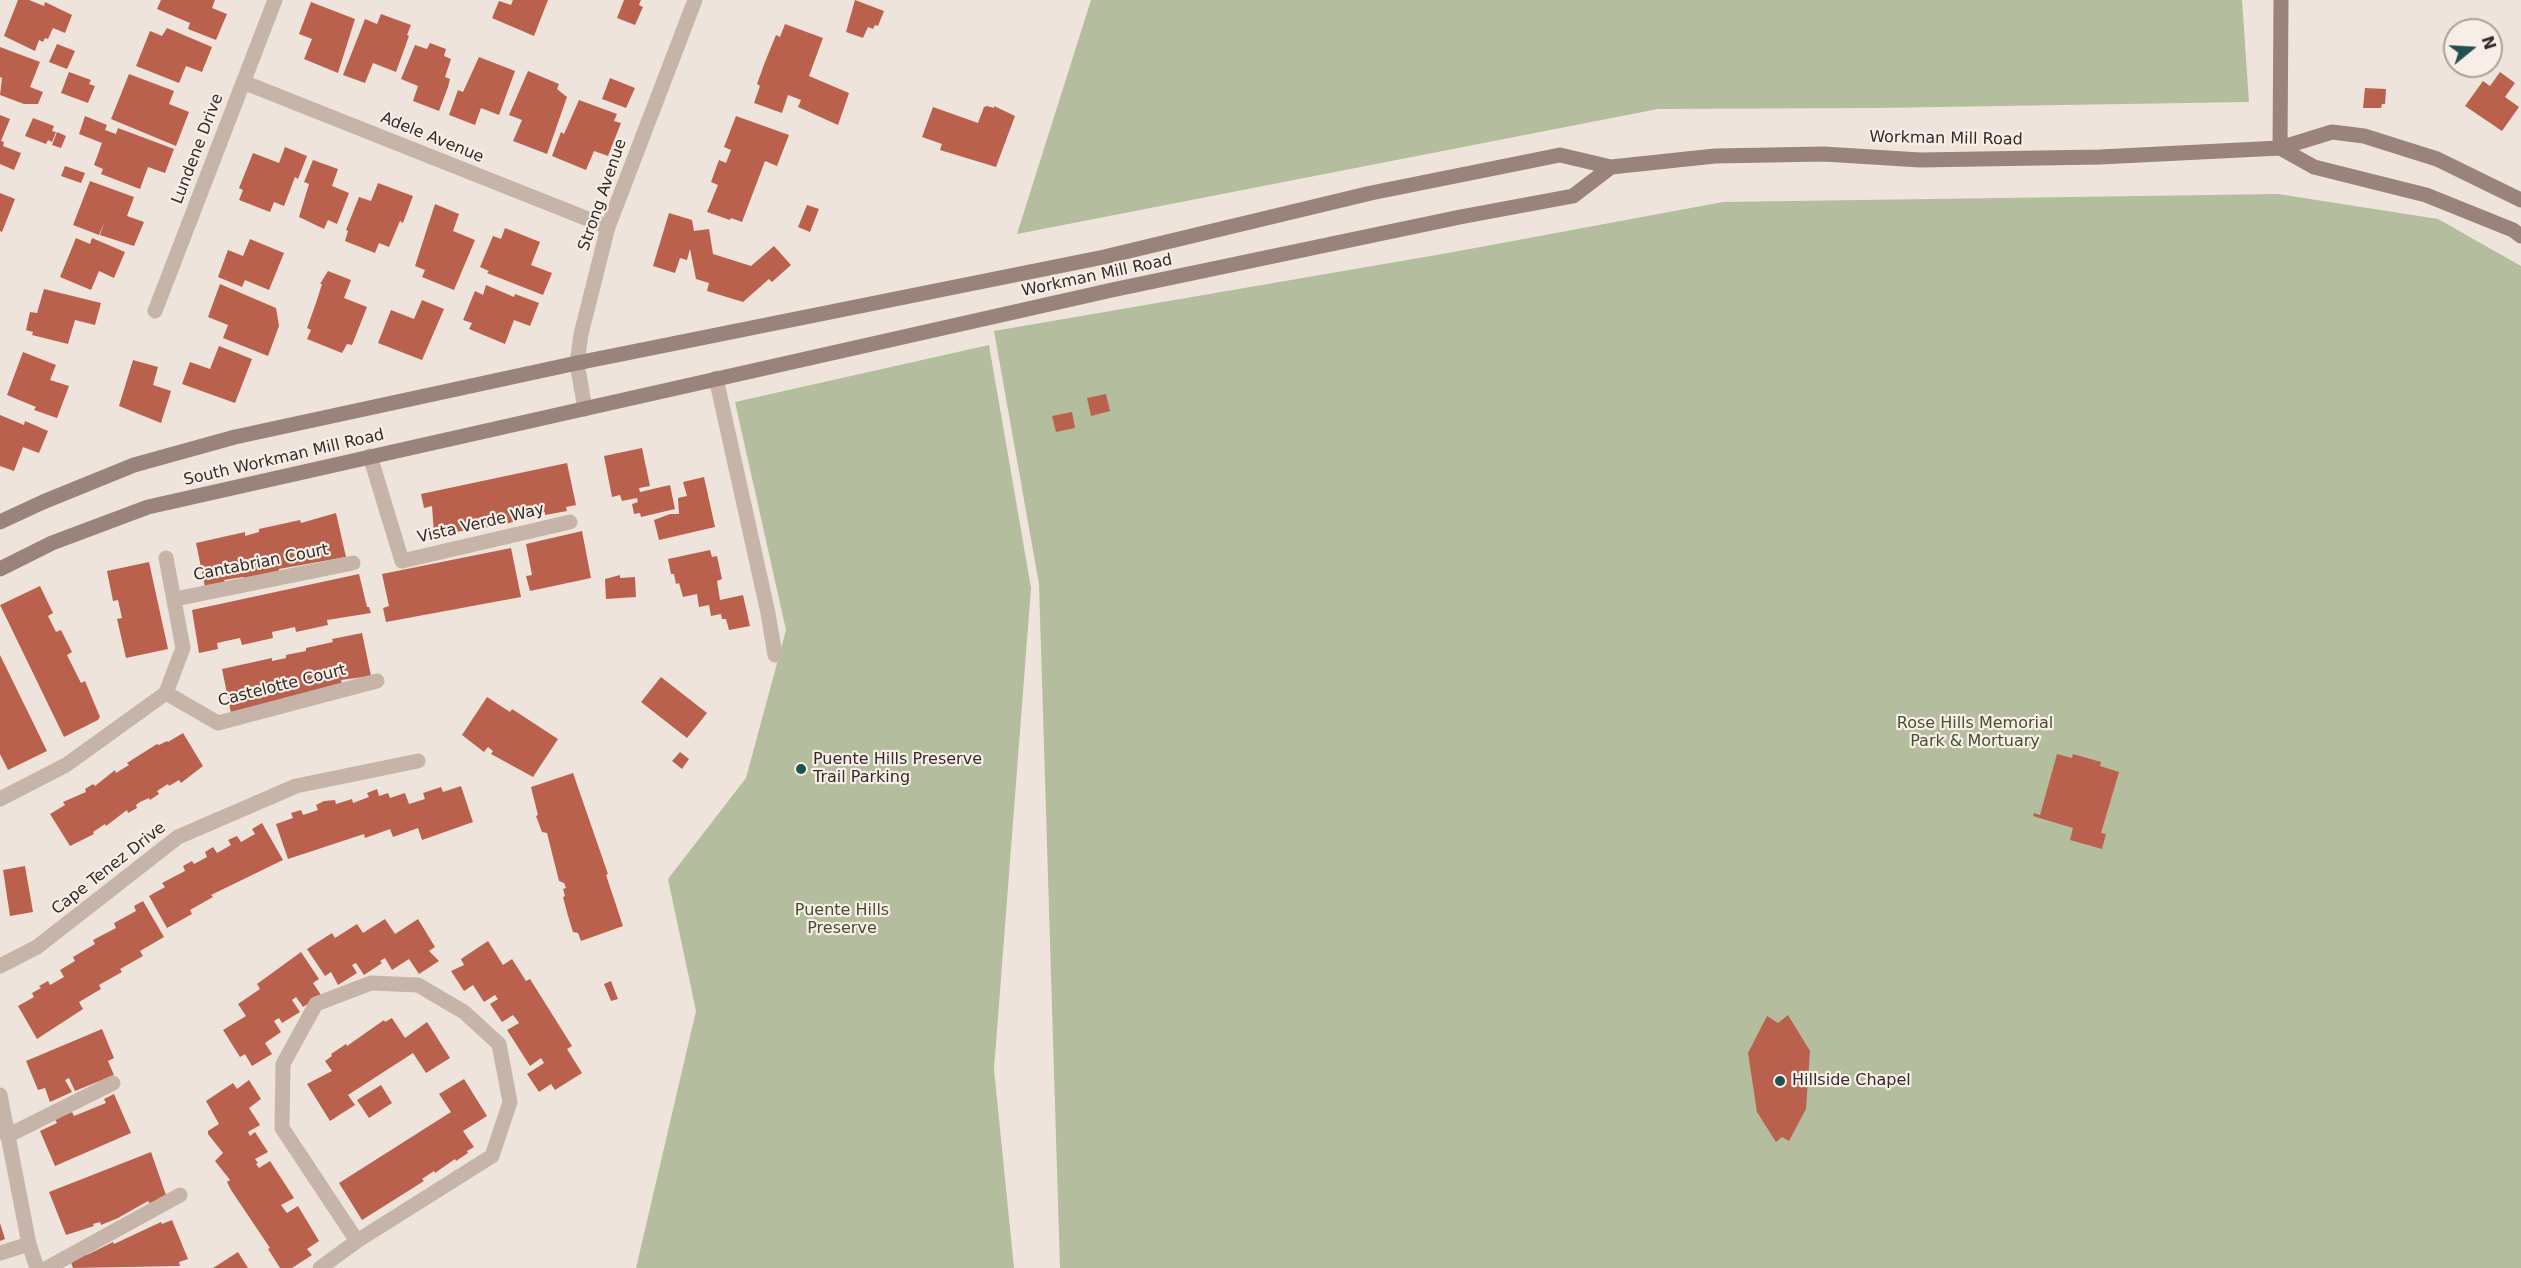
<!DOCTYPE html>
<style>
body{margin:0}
#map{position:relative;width:2521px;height:1268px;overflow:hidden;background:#efe4db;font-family:"DejaVu Sans",sans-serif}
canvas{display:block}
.north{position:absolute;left:2443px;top:18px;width:60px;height:60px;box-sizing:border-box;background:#f7efe7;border:2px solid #a9a19b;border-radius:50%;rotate:72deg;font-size:16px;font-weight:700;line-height:24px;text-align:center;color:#342b28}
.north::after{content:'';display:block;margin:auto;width:21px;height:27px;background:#215151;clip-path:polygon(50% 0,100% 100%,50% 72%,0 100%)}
</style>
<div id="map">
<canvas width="2521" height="1268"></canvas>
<div class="north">N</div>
</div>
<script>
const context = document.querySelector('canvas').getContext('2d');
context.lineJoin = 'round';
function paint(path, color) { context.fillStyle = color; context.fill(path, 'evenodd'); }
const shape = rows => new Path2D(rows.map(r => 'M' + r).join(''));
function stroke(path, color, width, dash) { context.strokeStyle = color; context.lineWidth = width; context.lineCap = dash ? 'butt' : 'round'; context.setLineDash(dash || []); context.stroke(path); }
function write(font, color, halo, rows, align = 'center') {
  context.font = font + ' "DejaVu Sans",sans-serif'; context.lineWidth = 4.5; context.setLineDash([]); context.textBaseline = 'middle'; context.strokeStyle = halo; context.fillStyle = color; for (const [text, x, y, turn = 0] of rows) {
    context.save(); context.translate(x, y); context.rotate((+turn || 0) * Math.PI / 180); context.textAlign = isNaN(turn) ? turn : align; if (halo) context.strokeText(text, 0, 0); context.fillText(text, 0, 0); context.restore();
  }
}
const green = shape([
 [1091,0,2242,0,2249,102,1876,108,1658,109,1017,234],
 [2278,194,2438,219,2521,266,2521,1268,1060,1268,1039,584,994,331,1448,253,1723,202],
 [989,345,1031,588,994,1069,1014,1268,636,1268,696,1011,668,879,746,778,786,630,735,402]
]);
const building = shape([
 [18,0,29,0,44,6,45,2,72,15,65,33,53,28,48,39,45,38,43,42,39,40,35,51,4,36],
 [161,0,215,0,212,8,227,14,216,40,188,29,190,23,157,9],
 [513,0,548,0,534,36,492,18,499,1,511,5],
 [624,0,641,0,639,5,643,7,635,25,617,18],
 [855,0,884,11,878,26,875,25,873,29,868,27,863,38,846,32],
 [311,2,355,19,338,73,304,59,312,39,299,34],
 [381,14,411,25,407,35,409,36,396,72,373,63,365,83,343,75,365,19,377,24],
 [785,24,823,38,809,76,849,93,838,125,798,107,801,100,788,95,782,113,754,103,760,86,757,84,765,62,776,35,780,37],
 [167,28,212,47,202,72,186,66,179,83,136,66,150,31,162,36],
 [430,43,446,49,444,56,451,59,445,77,450,79,448,87,439,111,413,101,418,86,401,79,415,45,427,49],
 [57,44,75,51,67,69,49,62],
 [0,47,40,62,30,87,43,92,38,104,24,104,0,95,2,78,0,77],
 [479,57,515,71,499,115,481,108,475,125,449,115,458,90,463,92],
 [528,71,559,84,557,89,567,97,547,154,513,141,522,120,509,115],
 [69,72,91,80,89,84,95,86,88,103,61,93],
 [2500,72,2515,83,2505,97,2519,107,2502,131,2465,106,2483,81,2490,86],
 [129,74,174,91,169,104,189,112,176,146,111,119],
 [610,78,635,88,626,108,602,99],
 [2365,88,2386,89,2385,104,2382,104,2381,108,2363,108],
 [579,100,617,114,614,121,621,123,608,156,594,151,586,170,552,156,561,132,564,134],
 [987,106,994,108,994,106,1015,116,996,167,940,150,942,144,922,137,933,107,978,123,984,107],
 [0,115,10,119,1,141,4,142,3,146,21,153,14,170,0,164],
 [85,116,107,125,105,130,116,134,118,128,174,149,165,173,148,167,140,189,101,174,103,169,94,165,102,143,79,134],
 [736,116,789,135,777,166,765,161,742,222,731,218,730,220,707,212,718,185,711,182,719,160,726,163,731,150,724,147],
 [33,118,54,126,52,131,56,132,52,142,48,140,46,144,25,136],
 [57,132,66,136,61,148,52,145],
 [285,147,307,156,298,179,295,177,284,206,274,202,270,212,239,200,243,190,239,188,253,153,279,163],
 [313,160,338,169,332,186,349,193,337,224,328,220,324,229,299,217,309,184,304,182],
 [65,166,85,173,81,183,61,176],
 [90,181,134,197,127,216,144,222,134,246,100,235,104,223,99,235,73,225],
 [378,183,413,196,403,223,400,221,389,247,379,243,375,253,345,241,348,231,346,230,359,197,371,201],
 [0,193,15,199,2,232,0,231],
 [435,204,459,214,453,231,475,240,454,290,422,277,425,270,415,266],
 [807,205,819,209,810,232,798,227],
 [669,213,692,220,694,231,709,229,713,254,751,266,774,246,791,265,772,282,769,279,743,302,707,291,709,283,696,279,690,249,687,260,680,258,675,273,653,266],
 [505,228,540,242,531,265,552,273,543,295,487,273,489,271,480,267,493,236,501,239],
 [76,238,90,244,92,238,125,252,114,278,99,271,91,290,60,277],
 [250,239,284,253,269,290,245,280,242,287,218,277,228,250,243,256],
 [328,271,351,280,344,298,367,307,352,345,347,344,342,353,307,339,311,330,307,328,316,303,322,284,320,284],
 [220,284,276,308,279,326,268,356,223,338,228,325,208,317],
 [486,285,514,297,515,294,539,303,530,326,514,320,505,344,469,329,472,323,463,320,475,291,483,295],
 [44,289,101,303,95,325,75,320,68,344,32,335,33,332,26,330,30,312,37,313],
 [422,300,444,309,422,360,378,343,391,310,414,319],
 [219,346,252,359,235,403,182,384,190,362,210,369],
 [23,352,56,365,50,380,69,386,57,418,34,410,36,407,7,395],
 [133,360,158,367,153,385,171,391,161,423,119,406],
 [1106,394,1110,411,1091,416,1087,398],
 [1072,412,1075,428,1056,432,1052,416],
 [0,415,24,425,25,421,48,431,39,453,23,447,14,471,0,466],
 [642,448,650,486,639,488,640,492,670,485,675,509,641,517,640,513,634,514,632,504,638,502,637,498,622,501,620,495,612,497,604,456],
 [567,463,576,505,566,507,567,511,545,515,545,512,506,524,505,520,488,524,489,527,449,533,449,536,438,538,437,533,434,534,432,506,424,508,421,494],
 [704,477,715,527,659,540,654,520,670,514,679,514,678,498,687,496,683,482],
 [336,513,346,557,279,569,279,571,244,579,243,577,224,580,225,583,205,587,196,543,245,532,245,536,259,532,259,529,300,520,301,523],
 [582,531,591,578,530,591,526,576,532,575,526,544],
 [511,548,521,597,386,622,383,608,389,606,382,574],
 [710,550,712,557,717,556,722,579,717,581,720,600,743,595,750,626,729,630,726,619,722,619,721,614,711,616,709,605,699,607,697,594,683,597,679,583,676,584,674,574,671,574,668,559],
 [149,562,168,649,126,658,117,619,122,618,118,600,113,601,107,571],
 [359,574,367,607,369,607,371,613,327,620,328,625,296,632,295,627,272,632,273,638,242,645,240,638,217,643,218,649,199,653,192,610],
 [620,575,620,578,635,577,636,597,606,599,605,579],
 [40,586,53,613,48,616,56,632,61,630,72,652,67,655,81,683,85,681,100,717,98,720,64,737,0,605],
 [362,633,371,676,341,680,342,684,231,713,222,669,272,658,272,661,286,658,286,655,306,651,306,648,333,642,332,639],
 [0,655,47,751,8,770,0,754],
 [661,677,707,713,687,738,641,702],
 [487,697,510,712,512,709,558,739,533,777,491,754,493,751,488,747,484,752,462,735],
 [183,733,203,766,181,783,179,780,169,786,168,784,157,791,159,794,150,800,149,798,140,802,136,805,137,808,128,813,127,810,106,826,105,824,93,832,94,834,70,846,50,814,65,805,63,802,86,792,85,789,93,784,95,786,115,770,116,773,129,765,127,763,157,744,159,745,167,741,168,742],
 [680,752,689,759,682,769,672,761],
 [2057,754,2072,758,2073,754,2101,762,2100,766,2119,772,2101,833,2106,834,2102,849,2070,840,2073,828,2033,816,2034,813,2040,815],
 [573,773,608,874,606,875,623,926,581,941,578,933,573,932,568,916,563,897,565,896,563,889,566,888,564,883,559,881,547,833,542,832,536,816,538,815,531,787],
 [461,786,473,822,422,840,418,828,393,837,390,829,365,838,364,834,288,859,276,824,293,818,291,813,301,810,303,815,318,810,316,805,324,801,335,800,336,804,352,799,353,803,369,797,367,793,377,789,379,796,388,793,390,798,405,793,409,804,425,799,423,793,441,787,443,792],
 [262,823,283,860,211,895,213,897,190,910,192,914,167,928,149,896,165,887,162,883,185,871,183,866,192,861,194,864,207,857,205,852,213,847,217,853,231,845,228,840,237,836,241,842,255,834,252,829],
 [25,866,33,912,10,916,3,870],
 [143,901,164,937,140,951,143,956,120,969,122,972,99,985,101,989,79,1002,83,1009,37,1039,18,1006,34,997,32,993,41,988,39,986,48,981,50,985,64,977,60,970,75,961,73,957,95,944,93,940,116,928,114,923,136,911,134,906],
 [385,919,395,934,418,919,435,947,429,951,439,961,419,974,409,959,392,970,385,958,380,961,382,963,364,975,356,963,352,965,357,973,338,985,331,972,325,976,307,949,332,933,335,938,357,924,363,933],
 [488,941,503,965,512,959,526,981,530,979,572,1046,567,1049,582,1073,555,1090,551,1084,539,1092,527,1074,544,1063,541,1058,530,1066,507,1030,519,1023,513,1015,502,1022,490,1004,498,999,495,995,484,1002,473,985,464,991,451,971,464,965,461,959],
 [301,952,319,979,313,983,321,995,303,1007,296,997,292,1000,300,1012,282,1023,279,1018,274,1021,281,1032,265,1043,272,1054,252,1066,245,1054,240,1057,223,1030,246,1016,238,1004,260,989,257,984],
 [611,981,618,999,611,1001,604,984],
 [1788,1015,1810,1051,1806,1109,1789,1141,1782,1137,1776,1142,1757,1112,1748,1053,1767,1016,1778,1023],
 [392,1018,405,1038,427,1022,450,1058,426,1073,413,1053,348,1095,355,1105,330,1121,307,1084,332,1071,325,1061,332,1056,331,1054,346,1044,347,1046,384,1020,385,1022],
 [102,1029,114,1058,108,1061,114,1075,75,1091,69,1078,65,1080,72,1092,50,1102,45,1088,38,1090,26,1061],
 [464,1079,487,1116,463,1131,474,1147,467,1151,468,1153,456,1161,455,1159,435,1173,434,1171,422,1179,424,1181,362,1220,339,1183,451,1112,439,1094],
 [249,1080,261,1099,249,1108,260,1125,248,1132,250,1136,255,1132,268,1152,255,1159,258,1163,256,1164,259,1168,270,1161,294,1198,281,1205,287,1213,298,1206,319,1241,307,1249,312,1255,292,1268,280,1268,268,1249,270,1248,231,1190,227,1182,230,1180,215,1161,223,1153,208,1134,208,1131,219,1124,206,1101,233,1083,237,1089],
 [381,1085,392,1103,369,1118,357,1100],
 [114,1094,131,1133,55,1166,40,1131,57,1123,55,1119,72,1112,74,1116,106,1103,104,1099],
 [151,1152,167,1198,149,1203,148,1201,118,1218,101,1225,100,1222,93,1224,94,1226,66,1235,49,1192],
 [172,1220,188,1259,179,1262,180,1266,73,1268,70,1260,89,1254,113,1242,114,1244,161,1222,162,1224],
 [0,1223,5,1239,0,1241],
 [238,1252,248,1268,213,1268]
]);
const street = shape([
 [243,82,608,227],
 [155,311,275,0],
 [716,378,768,613,775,655],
 [585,409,577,363,581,334,608,227,695,0],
 [370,456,402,561,570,522],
 [175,599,353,563],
 [166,693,218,723,377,681],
 [166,693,183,648,166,558],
 [0,799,66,765,166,693],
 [0,966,37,947,178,837,296,786,418,761],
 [0,1095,29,1244,37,1268],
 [7,1136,113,1083],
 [0,1253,29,1244],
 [47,1268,180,1195],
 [320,1268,357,1241,492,1156,510,1102,499,1044,464,1012,418,985,371,983,316,1004,283,1064,282,1128,357,1241]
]);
const secondary = shape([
 [2280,148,2314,167,2426,195,2513,230,2521,236],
 [2280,148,2281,0],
 [0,522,43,502,134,465,235,437,577,363,1104,257,1371,193,1560,155,1611,167,1715,156,1824,154,1920,160,2100,157,2280,148,2332,132,2364,136,2437,159,2521,200],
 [0,569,52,543,148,507,1112,290,1460,217,1573,196,1611,167]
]);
const markers = [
 [801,769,6,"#215151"],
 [1780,1081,6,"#215151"]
];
const streetNames = [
 ["Adele Avenue",432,138,22],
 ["Workman Mill Road",1946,139,1],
 ["Lundene Drive",198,149,-69],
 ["Strong Avenue",603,195,-71],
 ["Workman Mill Road",1097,276,-12],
 ["South Workman Mill Road",284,458,-13],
 ["Vista Verde Way",481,524,-13],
 ["Cantabrian Court",261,563,-11],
 ["Castelotte Court",282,686,-14],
 ["Cape Tenez Drive",109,869,-38]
];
const parkNames = [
 ["Rose Hills Memorial",1975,724],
 ["Park & Mortuary",1975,742],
 ["Puente Hills",842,911],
 ["Preserve",842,929]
];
const poiNames = [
 ["Puente Hills Preserve",813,760],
 ["Trail Parking",813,778],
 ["Hillside Chapel",1792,1081]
];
paint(green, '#b4bd9d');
paint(building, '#ba614e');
stroke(street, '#c6b4a9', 15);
stroke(secondary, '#99837a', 15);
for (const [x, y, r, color] of markers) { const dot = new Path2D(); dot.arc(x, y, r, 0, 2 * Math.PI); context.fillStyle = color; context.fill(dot); stroke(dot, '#f7efe7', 2); }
write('16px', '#342b28', '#f7efe7', streetNames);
write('16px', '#46502e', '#f7efe7', parkNames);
write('16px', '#342b28', '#f7efe7', poiNames, 'left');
</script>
